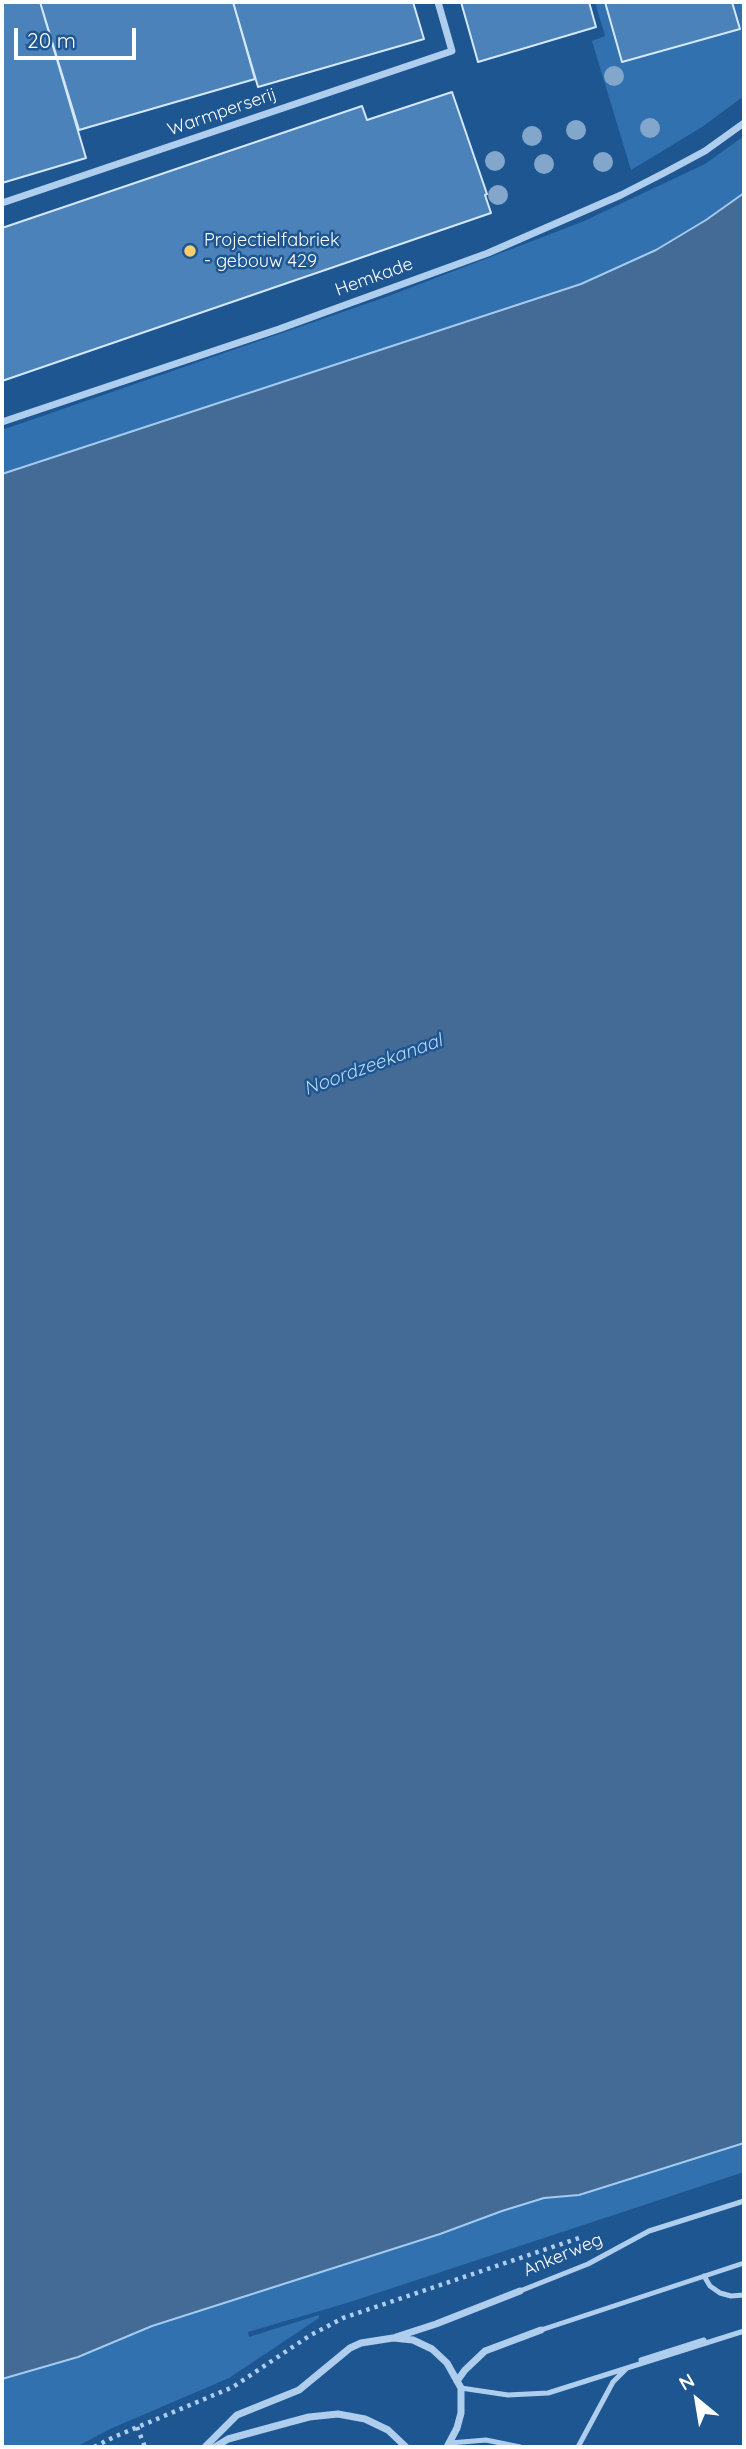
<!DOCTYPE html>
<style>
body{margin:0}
#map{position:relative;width:746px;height:2449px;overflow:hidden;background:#1e5692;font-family:Quicksand,sans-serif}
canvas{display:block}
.frame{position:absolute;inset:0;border:4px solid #fff;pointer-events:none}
.north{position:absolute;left:662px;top:2365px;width:70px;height:70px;-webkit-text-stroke:5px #1e5692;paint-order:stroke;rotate:330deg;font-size:19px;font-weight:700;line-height:28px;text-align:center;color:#fff}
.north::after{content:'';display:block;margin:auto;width:24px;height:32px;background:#fff;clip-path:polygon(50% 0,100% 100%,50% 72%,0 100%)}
.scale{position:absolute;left:14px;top:28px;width:122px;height:32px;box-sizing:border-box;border:4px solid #fff;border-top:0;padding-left:9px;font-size:21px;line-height:24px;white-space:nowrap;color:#fff;-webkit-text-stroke:5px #1e5692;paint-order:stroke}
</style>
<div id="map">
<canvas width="746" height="2449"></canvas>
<div class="frame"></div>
<div class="north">N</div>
<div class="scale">20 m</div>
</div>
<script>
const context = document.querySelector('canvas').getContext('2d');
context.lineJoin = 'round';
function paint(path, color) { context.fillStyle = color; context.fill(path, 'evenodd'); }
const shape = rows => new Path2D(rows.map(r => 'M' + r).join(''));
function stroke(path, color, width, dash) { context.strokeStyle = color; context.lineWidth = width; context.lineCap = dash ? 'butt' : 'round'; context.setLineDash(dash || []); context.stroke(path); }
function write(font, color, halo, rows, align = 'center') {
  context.font = font + ' Quicksand,sans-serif'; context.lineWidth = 5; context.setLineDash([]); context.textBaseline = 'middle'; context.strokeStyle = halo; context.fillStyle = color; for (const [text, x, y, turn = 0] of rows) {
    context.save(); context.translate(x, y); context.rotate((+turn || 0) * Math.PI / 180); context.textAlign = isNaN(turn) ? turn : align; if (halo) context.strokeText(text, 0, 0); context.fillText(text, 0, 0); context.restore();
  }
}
const green = shape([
 [595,2,744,2,744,96,702,127,631,170,592,41,605,36],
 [744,136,744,193,706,220,656,250,581,284,2,474,2,430,386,297,582,222,705,164],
 [744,2143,744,2172,350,2302,248,2332,249,2337,319,2315,319,2318,229,2378,110,2429,76,2447,2,2447,2,2379,78,2357,152,2326,440,2234,502,2211,544,2198,579,2195]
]);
const water = shape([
 [744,193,744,2143,579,2195,544,2198,502,2211,440,2234,152,2326,78,2357,2,2379,2,474,581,284,656,250,706,220,744,193]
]);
const building = shape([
 [2,2,40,2,86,158,2,183,2,2],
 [40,2,233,2,255,79,79,130,40,2],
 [233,2,413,2,424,39,258,87,233,2],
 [461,2,589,2,596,27,478,62,461,2],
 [605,2,732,2,740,29,622,62,605,2],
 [452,92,487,194,485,195,491,213,2,381,2,228,362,106,367,120,452,92]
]);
const path = shape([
 [137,2427,145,2447],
 [94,2447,114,2437,233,2387,309,2336,343,2318,582,2237]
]);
const service = shape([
 [704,2276,710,2286,720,2293,731,2296,744,2295],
 [520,2291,588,2264,649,2231,744,2201],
 [541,2330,744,2263],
 [641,2360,704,2340],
 [461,2388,508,2395,548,2393,744,2331],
 [450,2443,486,2440,520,2447],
 [578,2447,613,2382,626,2369]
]);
const minor = shape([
 [2,203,452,51,438,2],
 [2,422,279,329,488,253,621,195,664,173,705,151,744,123],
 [396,2337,436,2324,520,2291],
 [457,2381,465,2370,485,2351,541,2330],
 [205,2447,237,2415,299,2390,350,2348,361,2343,393,2338,413,2340,432,2349,447,2363,461,2388,461,2413,457,2428,447,2447],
 [215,2447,228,2439,283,2424,309,2417,338,2414,365,2419,388,2430,406,2447]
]);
const trees = [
 [614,76],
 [650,128],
 [576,130],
 [532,136],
 [495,161],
 [603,162],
 [544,164],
 [498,195]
];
const markers = [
 [190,251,7,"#fccd6f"]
];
const streetNames = [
 ["Warmperserij",222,112,-19],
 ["Hemkade",374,277,-20],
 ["Ankerweg",563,2255,-23]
];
const poiNames = [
 ["Projectielfabriek",204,241],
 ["- gebouw 429",204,262]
];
const waterNames = [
 ["Noordzeekanaal",373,1065,-20]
];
paint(green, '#3271b0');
paint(water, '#446b96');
stroke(water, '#a3caef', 2);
paint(building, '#4b82ba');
stroke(building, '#d5e8fa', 2);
stroke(path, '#afceee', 4.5, [3.5, 5]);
stroke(service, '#afceee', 5);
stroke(minor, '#afceee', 7);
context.fillStyle = '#83a6cb';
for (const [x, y] of trees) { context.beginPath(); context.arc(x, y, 10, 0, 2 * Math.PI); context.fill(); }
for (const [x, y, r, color] of markers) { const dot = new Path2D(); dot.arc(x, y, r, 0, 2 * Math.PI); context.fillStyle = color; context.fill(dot); stroke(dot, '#1e5692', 2.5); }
write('18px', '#fff', '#1e5692', streetNames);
write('18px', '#fff', '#1e5692', poiNames, 'left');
write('italic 19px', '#bcd8f5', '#1e5692', waterNames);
</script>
